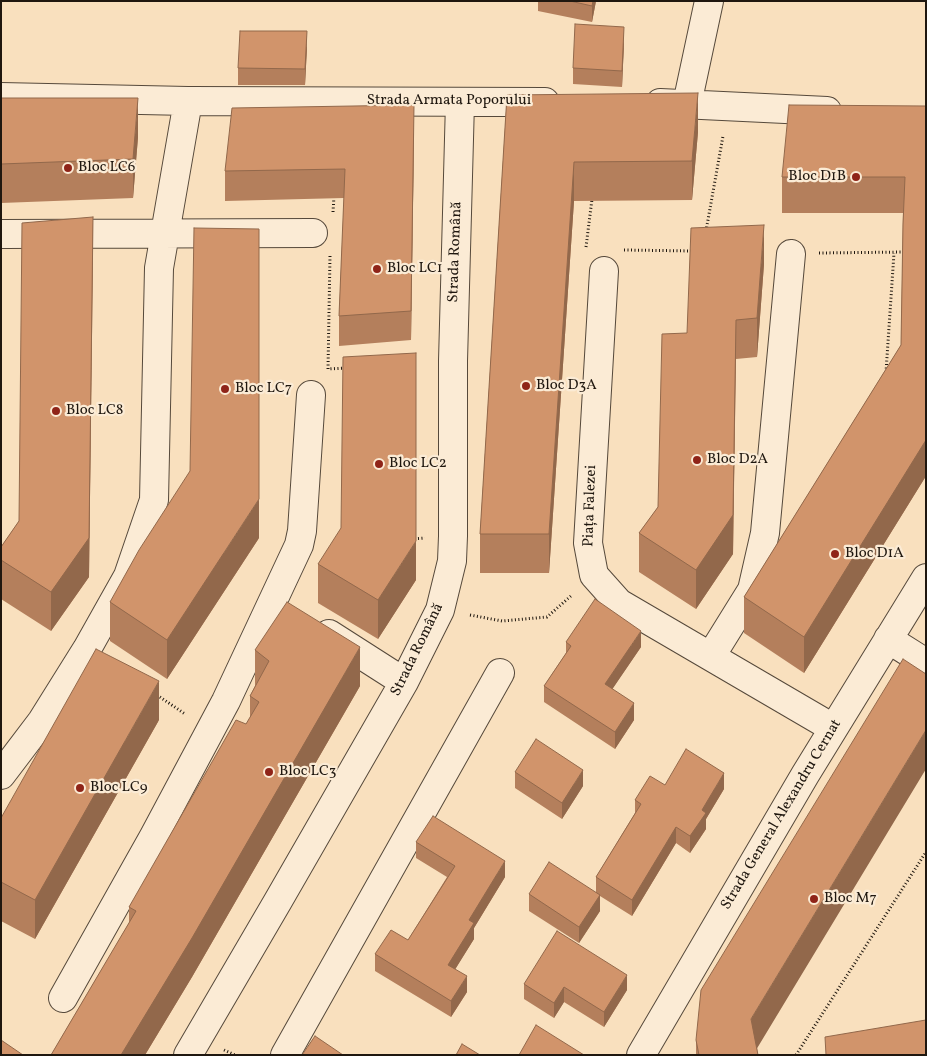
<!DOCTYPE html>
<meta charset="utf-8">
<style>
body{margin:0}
#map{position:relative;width:927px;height:1056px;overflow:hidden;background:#f9e0be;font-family:Vollkorn,serif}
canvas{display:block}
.frame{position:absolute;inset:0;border:2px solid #1f170f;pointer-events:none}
</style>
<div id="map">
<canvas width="927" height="1056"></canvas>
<div class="frame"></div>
</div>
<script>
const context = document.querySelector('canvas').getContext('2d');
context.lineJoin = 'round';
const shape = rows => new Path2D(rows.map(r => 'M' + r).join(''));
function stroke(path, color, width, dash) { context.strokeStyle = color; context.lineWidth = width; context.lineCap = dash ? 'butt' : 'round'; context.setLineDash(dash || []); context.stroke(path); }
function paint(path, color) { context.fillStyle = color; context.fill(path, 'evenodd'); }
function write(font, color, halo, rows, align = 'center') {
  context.font = font + ' Vollkorn,serif'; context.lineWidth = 4.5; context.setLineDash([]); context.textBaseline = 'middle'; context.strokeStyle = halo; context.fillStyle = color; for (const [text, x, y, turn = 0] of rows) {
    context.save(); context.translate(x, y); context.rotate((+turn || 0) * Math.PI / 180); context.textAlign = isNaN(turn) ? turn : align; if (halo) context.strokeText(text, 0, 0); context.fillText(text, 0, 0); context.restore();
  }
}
const path = shape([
 [333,212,334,196],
 [706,231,723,136],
 [586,247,592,199],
 [624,250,693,251],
 [819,253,905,252],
 [330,256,328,369,346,368],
 [886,372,894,253],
 [411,539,425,538],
 [470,615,502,621,547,617,572,595],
 [157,695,185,714],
 [224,1050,235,1055],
 [796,1055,926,852]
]);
const minor = shape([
 [1,97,188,101,545,102],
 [660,103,827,111],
 [687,104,709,1],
 [1,234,313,233],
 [604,271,588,543,594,575,619,603,833,728],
 [329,634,404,682],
 [888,639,926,663],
 [711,656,752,590,765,533,791,254],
 [1,775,42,721,87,649,128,576,154,500,159,268,188,101],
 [63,998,154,836,226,701,299,545,302,531,311,395],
 [188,1055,278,901,404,682,440,610,452,561,453,536,453,361,460,102],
 [285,1055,500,673],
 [641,1055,805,775,926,578]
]);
const wall = shape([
 [538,1,596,1,592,22,538,11],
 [624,43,622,87,573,84,573,68],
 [307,47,305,85,238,85,238,68],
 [507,95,698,132,692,200,574,201,549,573,480,573,480,534],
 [1,98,138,137,133,198,1,203],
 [926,106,926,476,804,673,744,633,744,597,901,345,903,213,782,213,782,177],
 [414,134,411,340,339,346,339,316,344,198,225,201,225,171],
 [93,256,89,577,51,631,1,599,1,547,19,521],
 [764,264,757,357,736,359,733,554,696,609,639,572,639,533,658,507,687,333],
 [259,538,167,679,110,641,110,602],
 [318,564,416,580,378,639,318,603],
 [566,642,641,647,612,689,634,720,615,749,544,702,544,686,566,653],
 [255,650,360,686,192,977,145,1055,51,1055,129,923,129,907,250,718,250,696,255,686],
 [159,720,35,939,1,921,1,818],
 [515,772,583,786,562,819,515,788],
 [665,785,724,789,706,819,706,829,690,853,676,843,632,916,600,896,600,911,579,943,529,911,529,894,596,892,596,877,635,813,635,800],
 [416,842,505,877,474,928,474,939,455,969,467,992,451,1017,375,971,375,954,408,940,447,877,416,858],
 [524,984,627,990,604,1027,564,1002,554,1018,524,999],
 [696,1040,757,1048,758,1055,696,1055]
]);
const shadedWall = shape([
 [593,1,596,1,592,22,592,6],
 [624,27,624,43,622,87,622,71],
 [307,31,307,47,305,85,305,69],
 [698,93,698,132,692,200,692,161],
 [138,98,138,137,133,198,133,159],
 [414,105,414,134,411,340,411,311],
 [574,162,574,201,549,573,549,534],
 [93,217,89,577,51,631,51,592],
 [764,225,764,264,757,357,757,318],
 [736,320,733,554,696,609,696,570],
 [926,440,926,476,804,673,804,637],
 [259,499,259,538,167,679,167,640],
 [416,541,416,580,378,639,378,600],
 [641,631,641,647,605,700,605,684],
 [360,647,360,686,192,977,145,1055,121,1055],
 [159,681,159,720,35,939,35,900],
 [634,703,634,720,615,749,615,732],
 [926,730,926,769,753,1055,751,1019],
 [583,770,583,786,562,819,562,803],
 [724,773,724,789,706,819,706,829,690,853,690,836,702,810],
 [676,827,676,843,632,916,632,900],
 [505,861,505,877,474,928,474,939,448,981,448,965,469,920],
 [600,895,600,911,579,943,579,927],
 [627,975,627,990,604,1027,604,1012],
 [467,976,467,992,451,1017,451,1001],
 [564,987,564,1002,554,1018,554,1003]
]);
const building = shape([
 [570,1,593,1,592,6,570,1],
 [575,24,624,27,622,71,573,68,575,24],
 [240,31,307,31,305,69,238,68,240,31],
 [698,93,692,161,574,162,549,534,480,534,507,95,698,93],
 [1,98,138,98,133,159,1,164,1,98],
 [414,105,411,311,339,316,345,169,225,171,232,108,414,105],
 [789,105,926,106,926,440,804,637,744,597,901,345,903,224,905,177,782,177,789,105],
 [93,217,89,538,51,592,1,560,1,547,19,521,22,223,93,217],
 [764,225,757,318,736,320,733,515,696,570,639,533,658,507,662,334,687,333,691,228,764,225],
 [194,228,259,229,259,499,167,640,110,602,139,550,190,471,194,228],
 [416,353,416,541,378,600,318,564,341,528,343,357,416,353],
 [595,599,641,631,605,684,634,703,615,732,544,686,571,646,566,642,595,599],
 [287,602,360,647,192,938,121,1055,51,1055,136,911,129,907,236,720,246,724,259,702,250,696,269,661,255,650,287,602],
 [96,649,159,681,35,900,1,882,1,818,96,649],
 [903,659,926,674,926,730,751,1019,758,1055,699,1055,696,1040,701,990,903,659],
 [536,739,583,770,562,803,515,772,536,739],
 [686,749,724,773,702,810,706,813,690,836,676,827,632,900,596,877,641,804,635,800,650,776,665,785,686,749],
 [433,816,505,861,469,920,474,923,448,965,467,976,451,1001,375,954,391,930,408,940,455,866,416,842,433,816],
 [549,862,600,895,579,927,529,894,549,862],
 [557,931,627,975,604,1012,564,987,554,1003,524,984,557,931],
 [926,1020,926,1055,826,1055,825,1037,926,1020],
 [536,1025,584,1055,519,1055,536,1025],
 [315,1036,343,1055,302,1055,315,1036],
 [1,1040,23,1055,1,1055,1,1040],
 [462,1044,480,1055,456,1055,462,1044]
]);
const markers = [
 [68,168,5,"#8f2418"],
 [856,177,5,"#8f2418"],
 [377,269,5,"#8f2418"],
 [526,386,5,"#8f2418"],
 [225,389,5,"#8f2418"],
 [56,411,5,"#8f2418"],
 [697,460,5,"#8f2418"],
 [379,464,5,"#8f2418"],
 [835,554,5,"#8f2418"],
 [269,772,5,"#8f2418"],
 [80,788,5,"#8f2418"],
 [814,899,5,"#8f2418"]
];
const streetNames = [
 ["Strada Armata Poporului",449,101],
 ["Strada Română",456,252,-88],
 ["Piața Falezei",591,506,-88],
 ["Strada Română",418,650,-64],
 ["Strada General Alexandru Cernat",782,815,-59]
];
const poiNames = [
 ["Bloc LC6",78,168],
 ["Bloc D1B",846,177,"right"],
 ["Bloc LC1",387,269],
 ["Bloc D3A",536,386],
 ["Bloc LC7",235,389],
 ["Bloc LC8",66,411],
 ["Bloc D2A",707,460],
 ["Bloc LC2",389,464],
 ["Bloc D1A",845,554],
 ["Bloc LC3",279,772],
 ["Bloc LC9",90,788],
 ["Bloc M7",824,899]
];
stroke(minor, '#56493b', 30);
stroke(path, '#1f170f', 3, [1, 2.5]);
stroke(minor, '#fbebd5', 28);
paint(wall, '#b47f5c');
paint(shadedWall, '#92684b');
paint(building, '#d1946b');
stroke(building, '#92684b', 1);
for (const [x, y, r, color] of markers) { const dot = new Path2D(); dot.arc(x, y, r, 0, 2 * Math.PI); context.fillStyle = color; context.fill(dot); stroke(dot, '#fbebd5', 2); }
write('15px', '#1f170f', '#fbebd5', streetNames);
write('15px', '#1f170f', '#fbebd5', poiNames, 'left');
</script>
